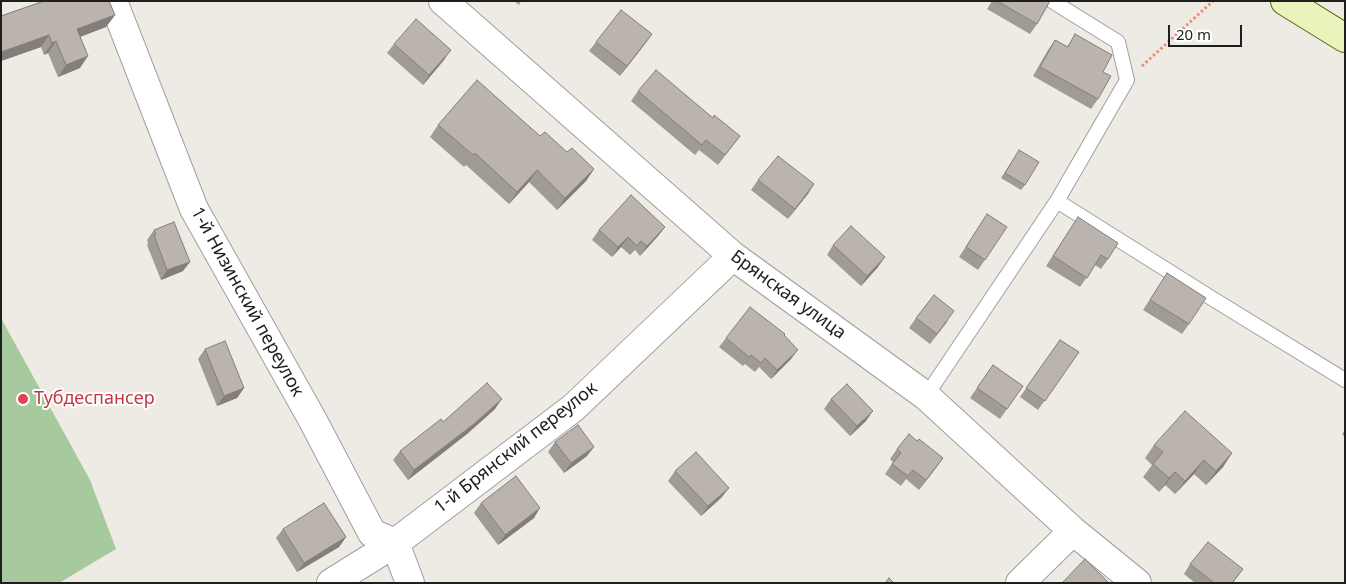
<!DOCTYPE html>
<meta charset="utf-8">
<style>
body{margin:0}
#map{position:relative;width:1346px;height:584px;overflow:hidden;background:#eeebe5;font-family:"Noto Sans",sans-serif}
canvas{display:block}
.frame{position:absolute;inset:0;border:2px solid #1e1e1e;pointer-events:none}
.scale{position:absolute;left:1168px;top:25px;width:74px;height:22px;box-sizing:border-box;border:2px solid #1e1e1e;border-top:0;padding-left:6px;font-size:15px;line-height:18px;white-space:nowrap;color:#1e1e1e;-webkit-text-stroke:4px #fff;paint-order:stroke}
</style>
<div id="map">
<canvas width="1346" height="584"></canvas>
<div class="frame"></div>
<div class="scale">20 m</div>
</div>
<script>
const context = document.querySelector('canvas').getContext('2d');
context.lineJoin = 'round';
function paint(path, color) { context.fillStyle = color; context.fill(path, 'evenodd'); }
const shape = rows => new Path2D(rows.map(r => 'M' + r).join(''));
function stroke(path, color, width, dash) { context.strokeStyle = color; context.lineWidth = width; context.lineCap = dash ? 'butt' : 'round'; context.setLineDash(dash || []); context.stroke(path); }
function write(font, color, halo, rows, align = 'center') {
  context.font = font + ' "Noto Sans",sans-serif'; context.lineWidth = 4; context.setLineDash([]); context.textBaseline = 'middle'; context.strokeStyle = halo; context.fillStyle = color; for (const [text, x, y, turn = 0] of rows) {
    context.save(); context.translate(x, y); context.rotate((+turn || 0) * Math.PI / 180); context.textAlign = isNaN(turn) ? turn : align; if (halo) context.strokeText(text, 0, 0); context.fillText(text, 0, 0); context.restore();
  }
}
const forest = shape([
 [1,318,90,480,116,549,59,583,1,583]
]);
const path = shape([
 [1142,66,1213,1]
]);
const lane = shape([
 [1057,201,1213,299,1345,380],
 [926,396,1057,201,1127,80,1118,42,1052,1]
]);
const street = shape([
 [113,1,194,209,311,417,372,533,395,543,410,583],
 [443,1,733,256,926,396,1073,531,1137,583],
 [331,583,395,543,573,408,733,256],
 [1020,583,1073,531]
]);
const secondary = shape([
 [1285,1,1345,38]
]);
const wall = shape([
 [43,1,109,1,115,15,106,27,80,37,80,68,58,77,48,53,44,55,41,47,1,61,1,16],
 [514,1,521,1,519,5],
 [992,1,1050,1,1037,24,1030,34,987,9],
 [652,34,620,76,589,51,596,42],
 [1075,34,1103,72,1098,99,1091,109,1033,76,1048,50,1055,40,1067,47],
 [394,44,444,60,423,85,387,53],
 [638,91,713,118,740,136,718,165,699,150,695,155,631,101],
 [438,125,540,136,594,169,586,181,557,210,529,182,509,204,466,165,464,167,430,137],
 [1016,155,1025,185,1021,190,1001,178],
 [758,180,814,184,788,219,751,190],
 [987,214,1007,227,978,270,959,257],
 [1078,217,1108,259,1101,269,1095,265,1080,287,1046,266],
 [665,227,658,236,640,256,635,250,630,255,621,247,612,257,592,240,599,230],
 [154,230,183,271,161,280,147,245,148,243,147,240],
 [833,245,878,267,861,286,827,255],
 [1167,273,1189,324,1182,334,1143,310],
 [916,318,948,321,930,344,909,328],
 [784,335,791,359,771,379,759,367,755,372,745,364,743,366,719,347,726,338],
 [1060,340,1079,352,1038,410,1020,397],
 [205,349,244,388,237,398,217,406,198,359],
 [993,365,1023,386,1000,419,970,398],
 [831,399,866,421,850,436,824,409],
 [495,409,467,434,408,480,393,460,400,451,443,422],
 [1345,430,1345,437,1342,434],
 [917,441,943,458,919,490,906,479,901,486,885,474,893,462,890,459,897,449],
 [555,442,587,456,564,473,548,452],
 [1154,445,1232,453,1223,467,1206,485,1194,474,1175,494,1165,485,1159,492,1143,477,1152,465,1145,458],
 [675,471,722,497,701,516,668,481],
 [481,503,534,518,498,545,474,513],
 [283,529,346,537,339,547,297,572,276,538],
 [1190,564,1243,569,1233,583,1195,583,1184,574]
]);
const shadedWall = shape([
 [115,15,106,27,69,41,77,29],
 [652,34,645,44,620,76,627,66],
 [49,35,41,47,1,61,1,52],
 [56,41,48,53,44,55,52,43],
 [451,50,444,60,423,85,429,75],
 [88,56,80,68,58,77,66,65],
 [594,169,586,181,557,210,565,198],
 [537,170,529,182,509,204,517,192],
 [814,184,808,194,788,219,795,209],
 [665,227,658,236,640,256,647,246],
 [628,237,621,247,612,257,618,247],
 [885,257,878,267,861,286,867,276],
 [190,262,183,271,161,280,167,270],
 [798,350,791,359,771,379,777,370],
 [244,388,237,398,217,406,224,396],
 [502,399,495,409,467,434,408,480,414,470],
 [873,411,866,421,850,436,857,426],
 [594,447,587,456,564,473,571,463],
 [1232,453,1223,467,1206,485,1216,471],
 [943,458,936,468,919,490,926,480],
 [1204,460,1194,474,1175,494,1185,481],
 [1175,472,1165,485,1159,492,1169,478],
 [729,488,722,497,701,516,708,506],
 [540,508,534,518,498,545,505,535],
 [346,537,339,547,297,572,304,563]
]);
const building = shape([
 [44,1,109,1,115,15,77,29,88,56,66,65,56,41,52,43,49,35,1,52,1,16,44,1],
 [997,1,1050,1,1037,24,997,1],
 [621,10,652,34,627,66,596,42,621,10],
 [416,19,451,50,429,75,394,44,416,19],
 [1075,34,1112,55,1103,72,1111,76,1098,99,1040,67,1055,40,1068,47,1075,34],
 [656,70,713,118,714,115,740,136,725,155,706,140,702,145,638,91,656,70],
 [477,80,540,136,545,132,567,152,572,148,594,169,565,198,537,170,517,192,475,153,473,155,438,125,477,80],
 [1019,150,1039,162,1025,185,1005,173,1019,150],
 [778,156,814,184,795,209,758,180,778,156],
 [631,195,665,227,647,246,641,241,637,246,628,237,618,247,599,230,631,195],
 [987,214,1007,227,985,260,966,247,987,214],
 [1078,217,1118,243,1108,259,1101,255,1087,278,1053,256,1078,217],
 [174,222,190,262,167,270,154,235,156,234,154,230,174,222],
 [851,226,885,257,867,276,833,245,851,226],
 [1167,273,1206,298,1189,324,1150,300,1167,273],
 [934,295,954,311,937,334,916,318,934,295],
 [750,307,785,334,784,335,798,350,777,370,765,358,761,363,751,355,749,357,726,338,750,307],
 [1060,340,1079,352,1045,401,1026,388,1060,340],
 [225,341,244,388,224,396,205,349,225,341],
 [993,365,1023,386,1007,409,977,388,993,365],
 [487,383,502,399,474,424,414,470,400,451,441,419,443,422,487,383],
 [847,384,873,411,857,426,831,399,847,384],
 [1185,411,1232,453,1216,471,1204,460,1185,481,1175,472,1169,478,1153,464,1163,452,1154,445,1185,411],
 [578,425,594,447,571,463,555,442,578,425],
 [909,434,917,441,919,439,943,458,926,480,913,470,908,476,892,464,901,453,897,449,909,434],
 [696,452,729,488,708,506,675,471,696,452],
 [516,476,540,508,505,535,481,503,516,476],
 [324,503,346,537,304,563,283,529,324,503],
 [1208,542,1243,569,1232,583,1214,583,1190,564,1208,542],
 [1085,559,1108,582,1108,583,1062,583,1085,559],
 [889,578,894,583,885,583,889,578]
]);
const markers = [
 [23,399,6,"#e0444e"]
];
const streetNames = [
 ["Брянская улица",788,295,36],
 ["1-й Низинский переулок",247,302,61],
 ["1-й Брянский переулок",516,448,-38]
];
const healthNames = [
 ["Тубдеспансер",34,399]
];
paint(forest, '#a6c99d');
stroke(lane, '#9f9f9f', 16);
stroke(street, '#9f9f9f', 30);
stroke(secondary, '#586910', 30);
stroke(path, '#eb8e78', 3, [2.5, 2.5]);
stroke(lane, '#fff', 14);
stroke(street, '#fff', 28);
stroke(secondary, '#ebf3bd', 28);
paint(wall, '#a19b96');
paint(shadedWall, '#837e7a');
paint(building, '#bbb4ae');
stroke(building, '#837e7a', 1);
for (const [x, y, r, color] of markers) { const dot = new Path2D(); dot.arc(x, y, r, 0, 2 * Math.PI); context.fillStyle = color; context.fill(dot); stroke(dot, '#fff', 2); }
write('18px', '#1e1e1e', '#fff', streetNames);
write('18px', '#be3a42', '#fff', healthNames, 'left');
</script>
